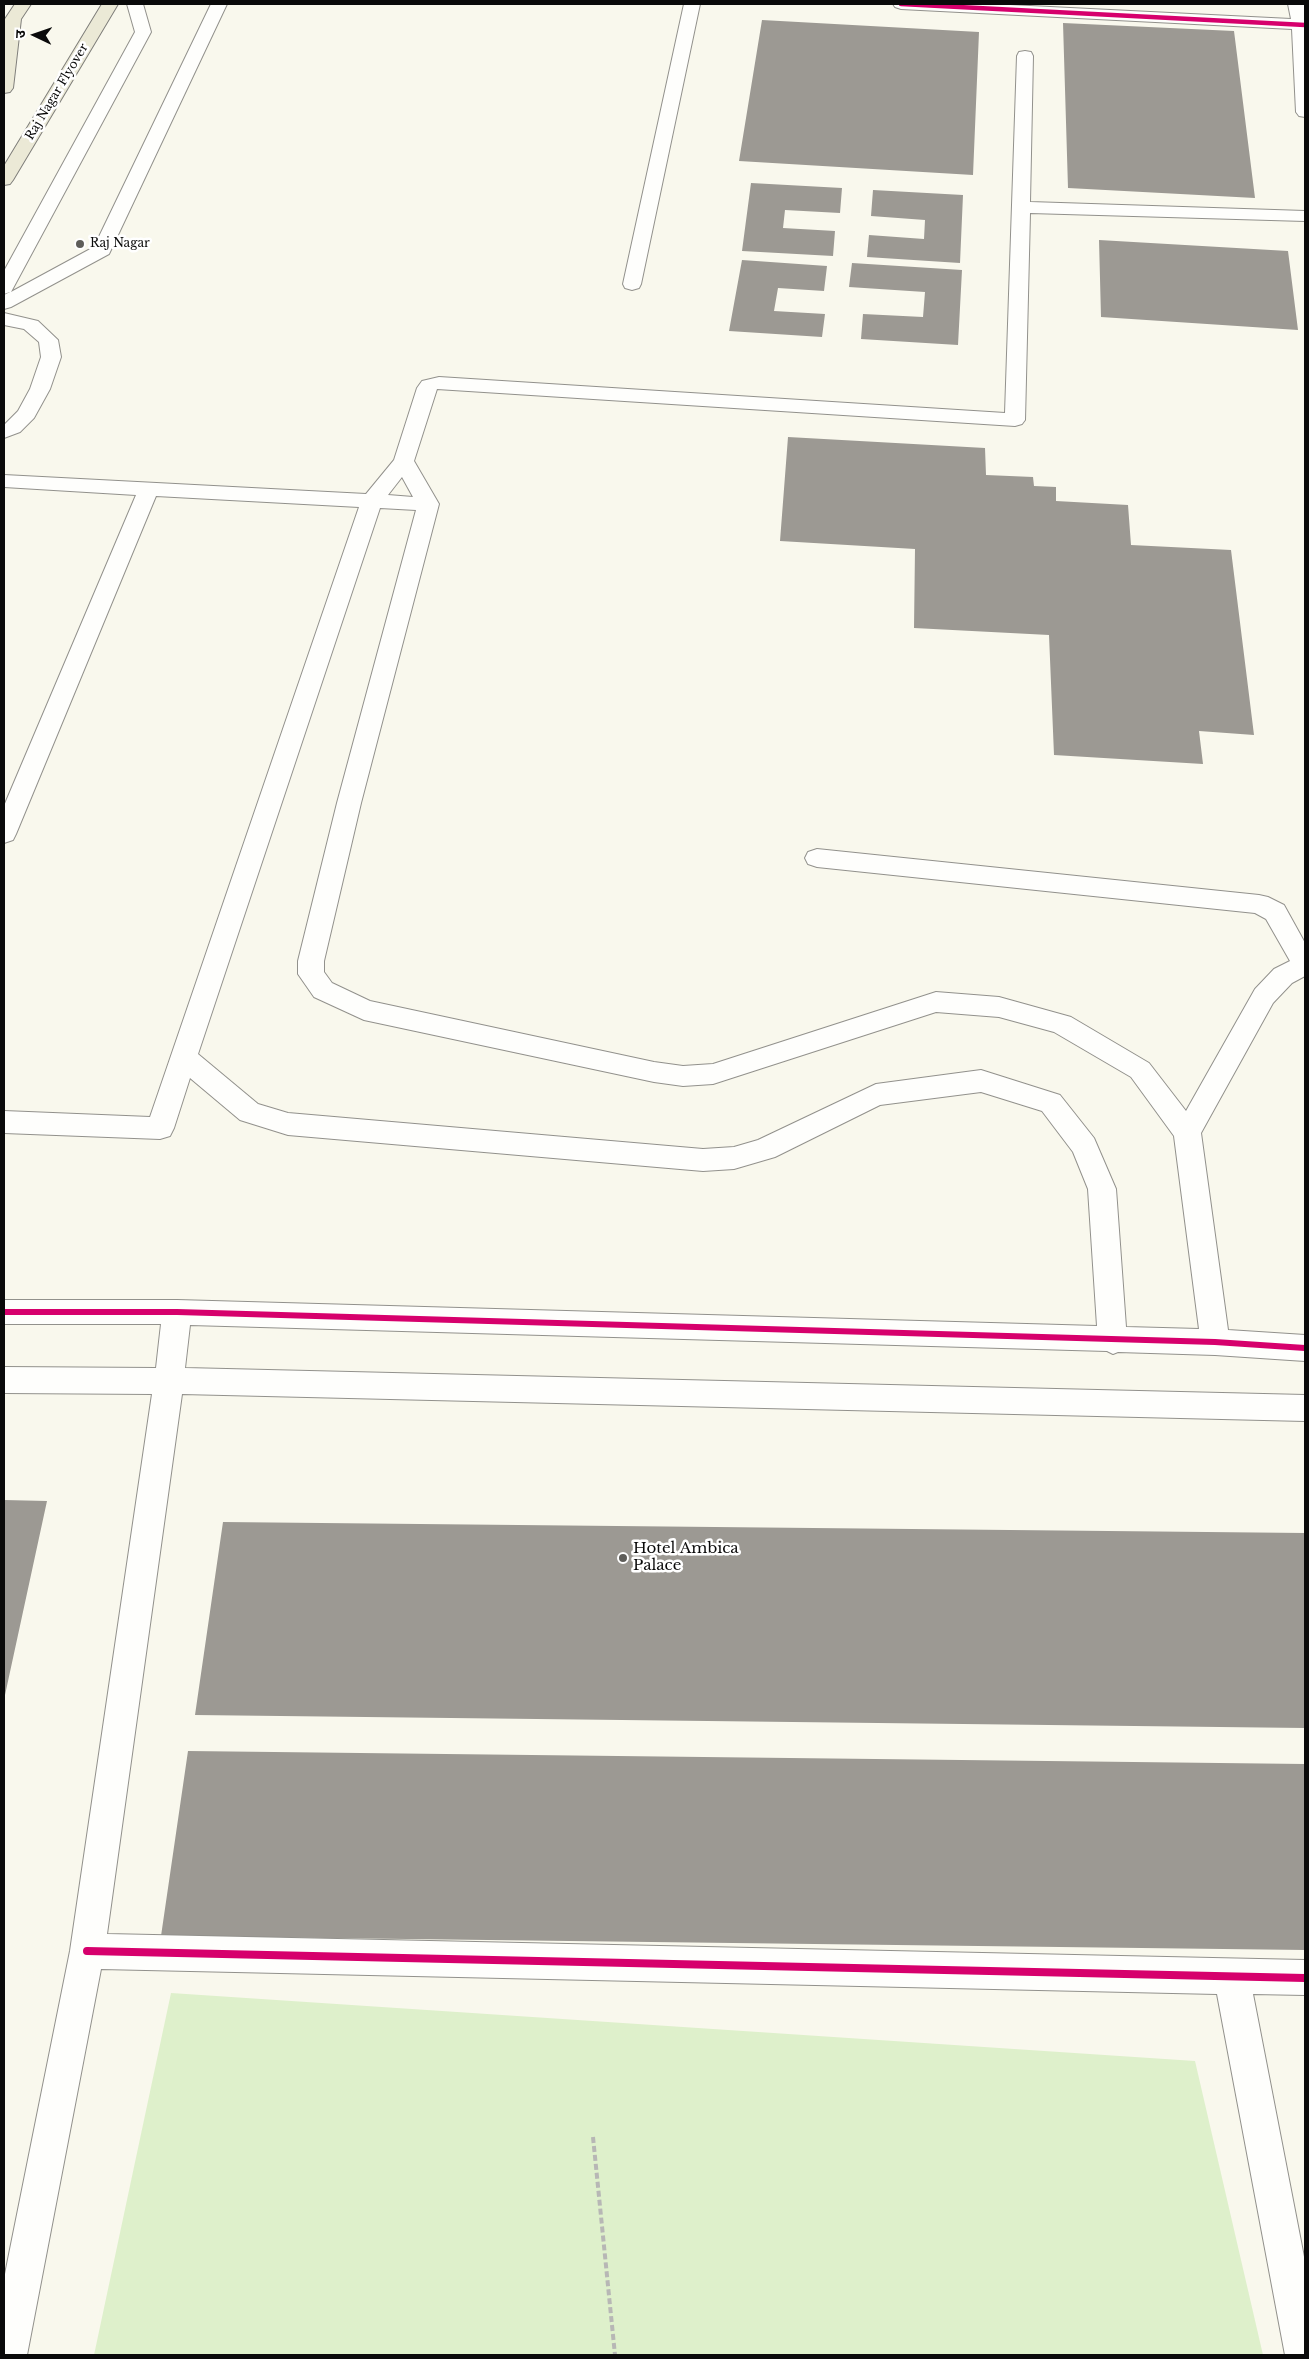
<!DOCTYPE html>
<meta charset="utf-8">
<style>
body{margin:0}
#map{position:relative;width:1309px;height:2359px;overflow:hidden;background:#f9f8ed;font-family:"Libre Baskerville","Noto Sans Devanagari",serif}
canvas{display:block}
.frame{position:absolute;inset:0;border:5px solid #0a0a0a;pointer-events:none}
.north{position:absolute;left:10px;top:10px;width:50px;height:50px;-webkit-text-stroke:4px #fff;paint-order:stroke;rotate:273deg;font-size:14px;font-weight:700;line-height:20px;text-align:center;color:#0a0a0a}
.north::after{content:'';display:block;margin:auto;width:18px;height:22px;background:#0a0a0a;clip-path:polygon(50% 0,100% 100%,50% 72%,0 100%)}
</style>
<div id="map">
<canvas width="1309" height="2359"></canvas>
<div class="frame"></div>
<div class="north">उ</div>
</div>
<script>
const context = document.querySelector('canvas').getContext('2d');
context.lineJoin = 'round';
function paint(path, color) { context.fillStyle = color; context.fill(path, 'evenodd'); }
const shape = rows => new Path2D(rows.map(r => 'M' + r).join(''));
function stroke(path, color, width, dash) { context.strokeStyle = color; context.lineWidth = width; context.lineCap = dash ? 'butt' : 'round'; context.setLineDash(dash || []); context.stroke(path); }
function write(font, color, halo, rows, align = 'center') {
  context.font = font + ' "Libre Baskerville",serif'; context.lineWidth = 5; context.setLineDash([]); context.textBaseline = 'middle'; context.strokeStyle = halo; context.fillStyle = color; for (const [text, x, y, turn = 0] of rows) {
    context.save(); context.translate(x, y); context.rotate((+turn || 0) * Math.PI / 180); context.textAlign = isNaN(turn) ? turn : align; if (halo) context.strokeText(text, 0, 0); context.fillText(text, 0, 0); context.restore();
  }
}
const green = shape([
 [171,1993,1195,2061,1263,2355,94,2355]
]);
const building = shape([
 [762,20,979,32,973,175,739,161],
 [1063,23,1234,31,1255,198,1068,188],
 [751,183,842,188,840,213,785,210,783,228,835,231,833,256,742,251],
 [873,190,963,195,960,263,867,257,869,235,924,239,925,220,871,216],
 [1099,240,1288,251,1298,330,1101,317],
 [742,260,827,266,824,291,778,288,774,311,825,314,822,337,729,331],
 [852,263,962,270,958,345,861,339,863,314,923,317,925,292,849,287],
 [788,437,985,448,986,475,1033,477,1034,486,1056,487,1056,501,1128,505,1131,545,1231,550,1254,735,1199,731,1203,764,1054,755,1049,635,914,628,915,549,780,541],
 [4,1500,47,1501,5,1695,4,1695],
 [223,1522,1305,1533,1305,1728,195,1715],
 [188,1751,1305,1764,1305,1950,161,1936]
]);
const path = shape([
 [593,2137,615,2355]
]);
const minor = shape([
 [127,4,143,4,151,32,11,292,94,247,211,4,227,4,109,254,11,307,4,309,4,295,10,292,4,294,4,271,135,32,127,4],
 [684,4,700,4,641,284,639,288,632,290,625,288,623,284,684,4],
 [893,4,990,4,1291,19,1288,4,1304,4,1305,117,1299,116,1296,112,1292,29,901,9,895,7,893,4],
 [1025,51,1031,52,1033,56,1030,202,1305,211,1305,221,1030,213,1025,420,1022,424,1015,426,437,389,414,461,439,504,361,803,324,961,324,972,332,983,370,1001,654,1062,683,1066,713,1064,936,992,999,997,1071,1017,1149,1063,1186,1111,1255,989,1274,969,1290,961,1266,919,1255,913,817,867,808,864,805,858,808,852,817,849,1259,895,1268,897,1284,905,1305,943,1305,976,1292,983,1273,1003,1201,1133,1228,1330,1305,1335,1305,1361,1215,1355,1118,1352,1113,1354,1107,1351,190,1325,185,1368,1305,1395,1305,1421,182,1394,107,1934,1305,1960,1305,1995,1253,1994,1305,2262,1305,2355,1285,2355,1217,1994,101,1969,27,2355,4,2355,4,2279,70,1951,152,1394,4,1393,4,1367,156,1368,161,1324,4,1324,4,1300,177,1300,1097,1326,1088,1189,1073,1152,1042,1111,981,1092,880,1105,775,1157,734,1169,703,1171,288,1135,240,1120,190,1078,174,1128,170,1136,160,1139,4,1133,4,1111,150,1117,359,507,156,496,16,834,13,840,4,843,4,806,136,495,4,487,4,475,366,494,394,460,417,388,422,381,439,377,1005,413,1017,56,1019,52,1025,51],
 [402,477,413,497,388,495,402,477],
 [380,508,416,510,337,803,298,961,298,974,314,997,364,1020,654,1082,683,1086,713,1084,936,1012,999,1017,1054,1032,1131,1077,1174,1136,1199,1329,1126,1327,1116,1189,1094,1138,1060,1095,981,1070,876,1084,758,1140,734,1147,703,1149,288,1113,258,1104,198,1054,380,508],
 [4,313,38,321,58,340,61,357,50,389,34,418,20,432,4,438,4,425,18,411,30,389,41,357,39,342,24,329,4,325,4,313]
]);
const major = shape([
 [15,4,31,4,21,19,13,88,10,92,4,93,4,27,5,19,15,4],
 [102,4,118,4,13,180,10,184,4,185,4,166,102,4]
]);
const cyclewayFar2 = shape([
 [901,4,1305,25]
]);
const cyclewayFar1 = shape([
 [4,1312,177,1312,1215,1342,1305,1348]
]);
const cycleway = shape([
 [87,1951,1305,1978]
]);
const markers = [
 [80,244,5,"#5e5d59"],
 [623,1558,5,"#5e5d59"]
];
const farStreetnames = [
 ["Raj Nagar Flyover",57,92,-59]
];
const farPoinames = [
 ["Raj Nagar",90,244]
];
const poiNames = [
 ["Hotel Ambica",633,1549],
 ["Palace",633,1566]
];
paint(green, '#def0cb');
paint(building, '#9c9993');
stroke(minor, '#92918c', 2);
stroke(major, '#7f7e7a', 2);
stroke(path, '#b7b7b5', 4, [6, 3]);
paint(minor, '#fefefc');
paint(major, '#ebe9d6');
stroke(cyclewayFar2, '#d6006c', 4.5);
stroke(cyclewayFar1, '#d6006c', 6);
stroke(cycleway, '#d6006c', 8);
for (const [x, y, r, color] of markers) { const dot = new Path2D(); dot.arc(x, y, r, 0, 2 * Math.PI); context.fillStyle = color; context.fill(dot); stroke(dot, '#fff', 2); }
write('12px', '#0a0a0a', '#fff', farStreetnames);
write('12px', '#0a0a0a', '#fff', farPoinames, 'left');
write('15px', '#0a0a0a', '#fff', poiNames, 'left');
</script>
